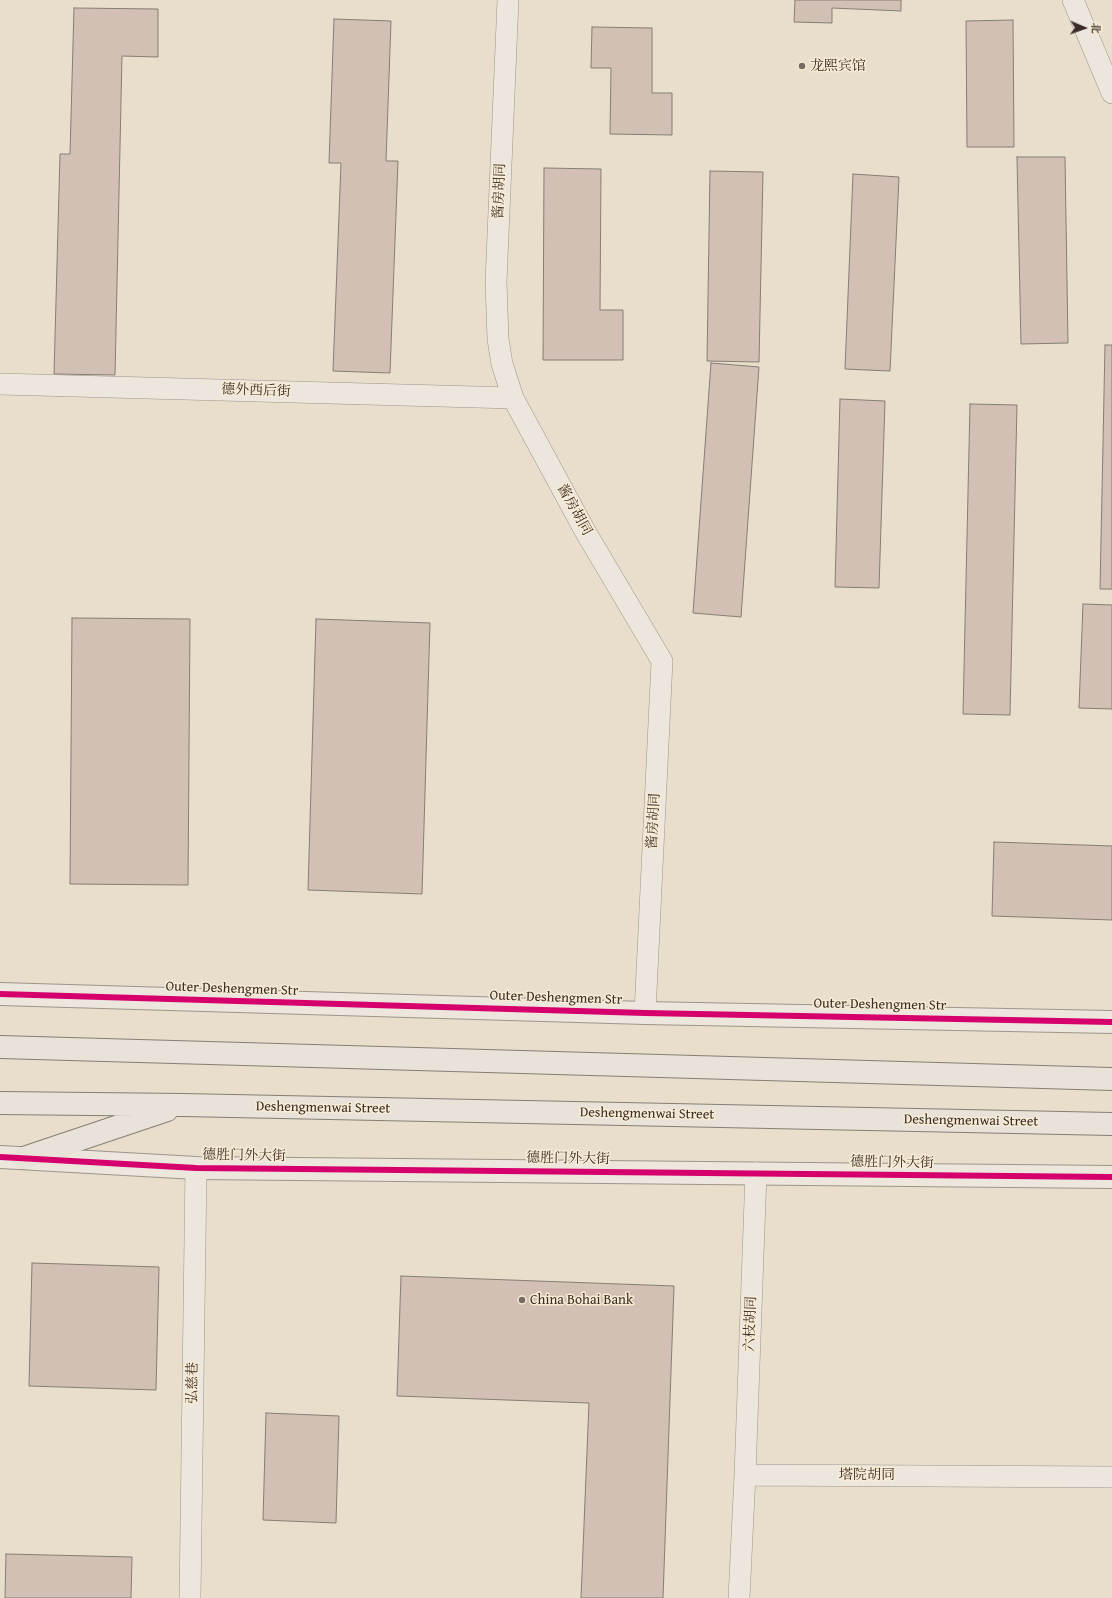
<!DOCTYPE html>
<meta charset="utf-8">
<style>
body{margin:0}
#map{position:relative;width:1112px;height:1598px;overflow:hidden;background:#e8decb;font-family:"Gentium Book Plus","Noto Serif SC",serif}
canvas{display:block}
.north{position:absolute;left:1064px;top:8px;width:40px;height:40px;-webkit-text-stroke:3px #f8ecd5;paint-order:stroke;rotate:92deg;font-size:11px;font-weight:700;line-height:16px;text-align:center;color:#3a2c26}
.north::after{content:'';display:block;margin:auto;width:14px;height:18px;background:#3a2c26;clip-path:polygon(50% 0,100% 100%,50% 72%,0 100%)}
</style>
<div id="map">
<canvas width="1112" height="1598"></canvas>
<div class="north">北</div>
</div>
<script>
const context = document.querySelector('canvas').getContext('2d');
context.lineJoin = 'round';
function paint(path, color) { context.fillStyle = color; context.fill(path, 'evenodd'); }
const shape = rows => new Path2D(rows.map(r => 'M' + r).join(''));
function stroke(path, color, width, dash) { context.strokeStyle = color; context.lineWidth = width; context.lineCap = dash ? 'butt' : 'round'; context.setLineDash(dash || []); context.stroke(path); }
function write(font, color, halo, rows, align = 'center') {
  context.font = font + ' "Gentium Book Plus","Noto Serif SC",serif'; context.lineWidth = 3; context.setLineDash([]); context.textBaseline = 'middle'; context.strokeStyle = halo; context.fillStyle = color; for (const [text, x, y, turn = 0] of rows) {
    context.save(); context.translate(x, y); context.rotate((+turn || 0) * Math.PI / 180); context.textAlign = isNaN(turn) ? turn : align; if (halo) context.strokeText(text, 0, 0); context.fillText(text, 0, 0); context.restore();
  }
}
const building = shape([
 [795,0,901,0,901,11,832,8,832,23,794,22,795,0],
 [74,8,158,9,158,57,122,56,115,375,54,374,60,154,70,154,74,8],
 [334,19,391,21,386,161,398,161,390,373,333,371,341,163,329,163,334,19],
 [1013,20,1014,147,967,147,966,21,1013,20],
 [592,27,652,28,652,93,672,93,672,135,610,134,611,68,591,68,592,27],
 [1017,157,1065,157,1068,343,1021,344,1017,157],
 [544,168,601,169,600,310,623,310,623,360,543,360,544,168],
 [710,171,763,172,759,362,707,361,710,171],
 [853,174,899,177,890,371,845,369,853,174],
 [1105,345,1112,345,1112,589,1100,589,1105,345],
 [711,363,759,367,741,617,693,613,711,363],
 [840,399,885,401,879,588,835,587,840,399],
 [970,404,1017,405,1010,715,963,714,970,404],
 [1083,604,1112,605,1112,709,1079,708,1083,604],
 [72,618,190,619,188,885,70,884,72,618],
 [316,619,430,623,422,894,308,890,316,619],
 [994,842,1112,846,1112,920,992,916,994,842],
 [32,1263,159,1267,156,1390,29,1386,32,1263],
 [401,1276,674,1286,663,1598,581,1598,589,1403,397,1396,401,1276],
 [266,1413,339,1416,336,1523,263,1520,266,1413],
 [6,1554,132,1557,131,1598,5,1598,6,1554]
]);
const minor = shape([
 [508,0,496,282,498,339,502,364,513,398,585,531,662,661,645,1013],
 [1073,0,1112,93],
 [0,384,513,398],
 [745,1475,756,1173],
 [190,1598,196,1168],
 [739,1598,745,1475,1112,1477]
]);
const tertiary = shape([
 [0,994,645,1013,1112,1022],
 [0,1157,196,1168,1112,1177]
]);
const trunk = shape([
 [0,1047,1112,1079],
 [0,1103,183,1105,1112,1124],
 [24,1158,167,1110]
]);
const cycleway = shape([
 [0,994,645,1013,1112,1022],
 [0,1157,196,1168,1112,1177]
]);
const markers = [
 [802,66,4,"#776a60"],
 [522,1300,4,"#776a60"]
];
const poiNames = [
 ["龙熙宾馆",810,66],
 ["China Bohai Bank",530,1300]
];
const streetNames = [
 ["酱房胡同",500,191,-88],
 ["德外西后街",256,391,2],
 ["酱房胡同",574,510,61],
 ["酱房胡同",654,821,-87],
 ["Outer Deshengmen Str",232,989,2],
 ["Outer Deshengmen Str",556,998,2],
 ["Outer Deshengmen Str",880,1005,1],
 ["Deshengmenwai Street",323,1108,1],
 ["Deshengmenwai Street",647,1114,1],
 ["Deshengmenwai Street",971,1121,1],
 ["德胜门外大街",244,1156,1],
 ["德胜门外大街",568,1159,1],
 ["德胜门外大街",892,1163,1],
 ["六枝胡同",751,1324,-88],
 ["弘慈巷",193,1383,-89],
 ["塔院胡同",867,1475]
];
paint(building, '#d1c0b3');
stroke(building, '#857e74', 1);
stroke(minor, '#9d958a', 22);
stroke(tertiary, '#9d958a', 24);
stroke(trunk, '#857e74', 24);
stroke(minor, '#ece6dd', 21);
stroke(tertiary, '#ece6dd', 22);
stroke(trunk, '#e8e2d8', 22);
stroke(cycleway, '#d6006c', 6);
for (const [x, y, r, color] of markers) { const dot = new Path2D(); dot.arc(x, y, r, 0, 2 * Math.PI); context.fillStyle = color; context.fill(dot); stroke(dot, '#f8ecd5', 1.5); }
write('14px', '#3a2c26', '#f8ecd5', poiNames, 'left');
write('14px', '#3a2c26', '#f8ecd5', streetNames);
</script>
